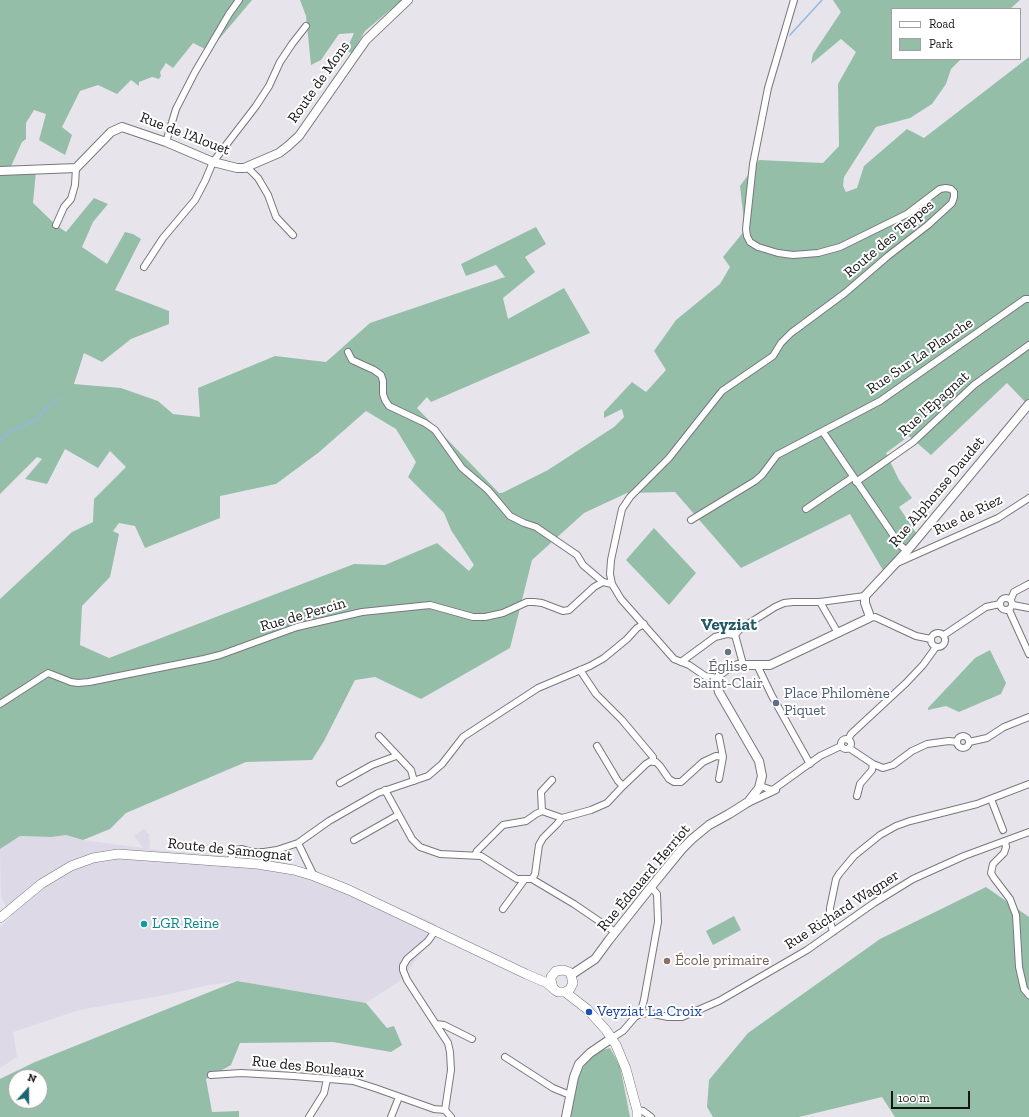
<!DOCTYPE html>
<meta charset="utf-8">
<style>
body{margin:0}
#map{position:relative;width:1029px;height:1117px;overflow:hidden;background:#e7e5eb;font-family:"Zilla Slab",serif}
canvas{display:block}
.legend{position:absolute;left:891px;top:8px;width:130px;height:52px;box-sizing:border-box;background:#fff;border:1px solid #a1a1a2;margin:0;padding:5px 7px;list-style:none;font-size:12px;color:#151416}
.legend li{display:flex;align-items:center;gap:8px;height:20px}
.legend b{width:20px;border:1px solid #a1a1a2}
.north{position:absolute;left:8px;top:1069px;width:40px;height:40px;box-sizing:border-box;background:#fff;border:1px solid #a1a1a2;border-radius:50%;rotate:21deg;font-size:11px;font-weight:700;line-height:16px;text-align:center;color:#151416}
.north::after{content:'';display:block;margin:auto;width:14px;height:18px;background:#1d6473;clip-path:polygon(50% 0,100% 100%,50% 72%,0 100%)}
.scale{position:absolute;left:891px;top:1091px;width:79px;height:18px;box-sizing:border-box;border:2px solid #151416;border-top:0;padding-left:5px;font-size:12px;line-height:14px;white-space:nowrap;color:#151416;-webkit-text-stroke:3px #fff;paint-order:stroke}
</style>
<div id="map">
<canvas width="1029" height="1117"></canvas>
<ul class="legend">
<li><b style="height:5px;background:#fff"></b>Road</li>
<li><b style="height:11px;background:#95bea9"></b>Park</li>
</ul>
<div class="north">N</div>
<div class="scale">100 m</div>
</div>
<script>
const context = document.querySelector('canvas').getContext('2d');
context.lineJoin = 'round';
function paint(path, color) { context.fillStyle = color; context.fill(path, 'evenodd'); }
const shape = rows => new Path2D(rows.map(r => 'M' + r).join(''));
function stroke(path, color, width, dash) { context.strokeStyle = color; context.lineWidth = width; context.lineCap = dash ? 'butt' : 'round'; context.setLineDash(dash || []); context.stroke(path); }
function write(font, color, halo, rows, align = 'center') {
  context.font = font + ' "Zilla Slab",serif'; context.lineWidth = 4; context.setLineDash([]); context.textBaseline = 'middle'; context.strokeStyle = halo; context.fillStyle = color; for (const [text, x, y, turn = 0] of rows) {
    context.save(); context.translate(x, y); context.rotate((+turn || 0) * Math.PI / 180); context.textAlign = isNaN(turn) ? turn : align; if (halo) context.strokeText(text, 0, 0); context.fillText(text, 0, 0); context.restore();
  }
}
const built = shape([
 [144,829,150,836,148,838,150,841,149,849,277,860,319,873,436,924,436,933,401,980,366,1003,237,981,204,986,166,995,79,1010,13,1032,17,1057,0,1068,0,927,11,917,1,897,0,849,19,836,52,837,66,835,83,840,143,848,134,836]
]);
const green = shape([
 [0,0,252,0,209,51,193,43,173,68,166,63,160,72,161,76,159,79,152,77,139,82,139,86,131,80,117,94,98,85,80,91,62,127,72,135,65,155,39,140,46,114,34,110,26,123,26,139,22,142,8,173,36,171,33,203,56,225,66,232,94,198,108,204,93,222,82,247,107,264,125,232,133,234,141,239,115,290,169,311,169,324,131,339,102,362,84,353,74,384,121,388,158,401,173,414,200,417,198,388,275,356,326,362,370,323,505,277,496,265,466,276,461,264,536,227,546,244,525,257,535,272,503,298,508,319,564,288,590,333,431,402,427,397,417,408,499,493,502,493,548,470,614,427,624,417,622,409,604,418,604,412,632,382,646,392,666,370,654,351,676,320,720,284,730,267,723,257,745,230,740,186,759,160,823,163,839,146,838,84,856,52,841,39,811,64,813,54,841,12,833,0,1020,0,1010,9,892,9,892,59,961,59,951,69,946,84,932,104,910,118,876,127,844,177,843,186,846,192,857,188,864,166,907,129,924,138,1029,57,1029,406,1007,383,931,455,909,436,886,453,899,480,912,498,899,507,916,533,884,572,850,514,741,568,675,492,627,493,584,513,532,560,510,648,421,699,375,677,355,680,324,741,312,760,246,762,126,813,110,829,83,840,66,835,52,837,20,836,0,849,0,599,72,532,93,522,94,499,126,467,110,451,98,468,65,449,47,484,25,479,42,459,37,457,0,494],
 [366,411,396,429,416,462,408,477,444,513,451,530,474,565,469,571,437,543,385,565,354,564,109,658,80,645,82,606,110,577,119,534,113,531,119,523,135,526,145,548,220,518,220,496,276,484,318,453],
 [300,0,402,0,365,31,352,53,346,51,354,33,339,34,321,60,311,65,306,16],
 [654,528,696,573,669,605,626,560],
 [990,650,1006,683,1001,694,959,712,946,706,928,710,928,708,975,658],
 [986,887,1029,917,1029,1117,895,1117,882,1097,799,1117,713,1117,707,1107,709,1080,748,1033,880,939],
 [734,916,741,930,713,945,706,931],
 [237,981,366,1003,387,1028,394,1026,402,1045,391,1052,333,1042,240,1043,231,1065,206,1079,212,1112,239,1111,239,1117,0,1117,0,1079,35,1062],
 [16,1077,40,1077,40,1101,16,1101],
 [610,1048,620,1066,630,1117,569,1117,577,1076,586,1063,596,1052]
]);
const stream = shape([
 [790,35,822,0],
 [0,441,10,432,36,420,46,408,60,398]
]);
const minor = shape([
 [166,142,176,109,195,72,229,14,239,0],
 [244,168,249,169,258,178,268,195,276,217,293,235],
 [56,225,64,207,71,199,75,185,76,168],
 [144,267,163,238,195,200,205,181,213,162,256,106,269,86,280,62,292,44,306,26],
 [348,352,352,360,374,370,381,375,383,381,383,394,385,400,389,406,425,423,435,430,462,468,488,490,510,516,524,523,536,527,577,555,583,565,603,582],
 [823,432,900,545,907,551],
 [856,482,913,442,974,385,1029,345],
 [806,509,853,477],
 [691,520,755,481,762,475,777,455,880,401,1025,299,1029,299],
 [897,563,998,518,1029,498],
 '1000 604a6 6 0 1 1 12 0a6 6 0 1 1-12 0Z',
 [1011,599,1014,592,1029,584],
 [820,602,838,633],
 [1013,605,1029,608],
 [1009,610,1029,654],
 [869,618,875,617,916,636,931,639],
 '931 640a7 7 0 1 1 14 0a7 7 0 1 1-14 0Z',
 [735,635,740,629,775,607,784,603,793,602,820,602,865,596],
 [735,635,743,664],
 [944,635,986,607,1000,604],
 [681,662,715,637,727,634,735,635],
 [757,665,772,696,810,764],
 [580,670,596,694,622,720,653,757,653,762],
 [718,678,705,676,689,665,674,659,621,599,612,584,610,574,611,560,622,509,630,497,669,458,722,391,773,356,781,343,791,333,845,293,888,256,928,225,952,203,954,197,954,192,951,189,946,188,940,189,907,214,840,247,818,253,793,255,778,253,758,247,750,242,747,236,746,229,753,164,768,88,794,0],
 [0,704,48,673,71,682,78,683,89,682,204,659,220,655,297,627,362,612,430,605,473,617,485,617,503,613,527,602,534,602,542,603,563,611,569,610,594,587,603,582,612,584],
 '957 742a6 6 0 1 1 12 0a6 6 0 1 1-12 0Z',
 [379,736,411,770,414,781],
 '841 744a5 5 0 1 1 10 0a5 5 0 1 1-10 0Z',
 [848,740,851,734,906,683,923,665,936,647],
 [969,742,987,738,1004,727,1029,717],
 [597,746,618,781,623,786],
 [849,748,873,764,883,768,893,765,912,751,927,744,949,741,957,742],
 [719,779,723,757,719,737],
 [340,783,372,765,396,756],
 [760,786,772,790,774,789,820,756,841,746],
 [385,790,412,839,420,847,440,854,481,856,517,879,532,879,574,904,615,932],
 [857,796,860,784,872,770,873,764],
 [991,799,1003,830],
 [748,803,776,790],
 [542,811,541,792,552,780],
 [354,840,398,815],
 [1005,841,1006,847,1004,853,993,864,991,873,994,878,1010,899,1016,915,1019,967,1024,989,1029,995],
 [298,843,314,876],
 [475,855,477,851,503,825,526,821,536,814,542,811,562,818],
 [230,861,235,850,242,849,252,852,264,852,277,850,298,843,329,821,378,793,428,776,442,764,463,737,538,688,590,666,604,658,627,639,637,628,644,624],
 [532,879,535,874,539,845,543,838,557,824,562,818,591,810,607,803,623,786,646,764,651,761,656,762,660,766,669,779,674,782,681,782,703,762,716,756,723,757],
 [503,909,525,879],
 [435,931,428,941,407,959,403,966,403,970,407,980,448,1043,450,1052,451,1070,445,1110,451,1117],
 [833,932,830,921,830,908,836,879,839,874,854,856,880,835,896,826,910,821,977,804,1029,784],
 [640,1014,644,1000,658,922,657,894,651,887],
 [436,1024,444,1025,472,1039],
 [612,1038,623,1031,635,1017,640,1014,649,1013,668,1017,682,1017,719,1001,807,950,874,903,913,879,964,856,1029,832],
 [505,1057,553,1088,570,1095],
 [211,1075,241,1073,294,1076,353,1081,375,1088,434,1109,445,1110],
 [637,1110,643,1111,651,1117],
 [309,1117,324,1093,327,1079],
 [391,1117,399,1097]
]);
const tertiary = shape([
 [0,171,76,168,111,132,122,127,166,142,213,162,237,168,244,168,279,153,288,146,299,136,366,40,408,0],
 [571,975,595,959,609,940,651,887,682,849,692,839,709,825,729,814,748,802,759,788,762,776,759,761,719,692,717,683,720,674,728,668,738,665,770,665,869,618,869,614,865,603,865,596,907,551,1029,404],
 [566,1117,574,1077,579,1064,590,1053,612,1038]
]);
const secondary = shape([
 [0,918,41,884,71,866,93,858,118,854,257,864,294,870,314,876,349,890,526,974,547,983,555,990,558,992,565,992,570,989,573,983,571,975,569,972,563,970,556,971,551,977,551,980,553,988],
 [565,992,587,1009,606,1030,616,1045,626,1069,637,1110,637,1117]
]);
const markers = [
 [728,652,4,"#6b7280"],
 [776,703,4,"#5c6f8a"],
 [144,924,4,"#0f9aa8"],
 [667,961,4,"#8d6e63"],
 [589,1012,4,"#1a4fb4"]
];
const streetNames = [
 ["Route de Mons",319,82,-55],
 ["Rue de l'Alouet",185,134,21],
 ["Route des Teppes",889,239,-40],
 ["Rue Sur La Planche",920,356,-34],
 ["Rue l'Epagnat",934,404,-42],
 ["Rue Alphonse Daudet",937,492,-50],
 ["Rue de Riez",968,515,-26],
 ["Rue de Percin",303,615,-16],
 ["Route de Samognat",230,850,6],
 ["Rue Édouard Herriot",644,878,-50],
 ["Rue Richard Wagner",842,910,-33],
 ["Rue des Bouleaux",308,1067,6]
];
const worshipNames = [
 ["Église",728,667],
 ["Saint-Clair",728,684]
];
const serviceNames = [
 ["Place Philomène",784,694],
 ["Piquet",784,711]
];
const cultureNames = [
 ["LGR Reine",152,924]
];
const educationNames = [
 ["École primaire",675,961]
];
const transitNames = [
 ["Veyziat La Croix",597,1012]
];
const quarterNames = [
 ["Veyziat",729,625]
];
paint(built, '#ddd9e6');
paint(green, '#95bea9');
stroke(stream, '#8eb9e8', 1.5);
stroke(minor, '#79777d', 8);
stroke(tertiary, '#79777d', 10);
stroke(secondary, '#79777d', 10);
stroke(minor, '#fff', 6);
stroke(tertiary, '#fff', 8);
stroke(secondary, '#fff', 9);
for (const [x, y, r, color] of markers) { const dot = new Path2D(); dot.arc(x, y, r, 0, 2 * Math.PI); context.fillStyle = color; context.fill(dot); stroke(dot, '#fff', 1.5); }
write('15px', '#151416', '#fff', streetNames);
write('15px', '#5b616d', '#fff', worshipNames);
write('15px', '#4e5e75', '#fff', serviceNames, 'left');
write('15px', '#0d838f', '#fff', cultureNames, 'left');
write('15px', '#785e54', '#fff', educationNames, 'left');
write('15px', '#164399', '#fff', transitNames, 'left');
write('bold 17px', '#225865', '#fff', quarterNames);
</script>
